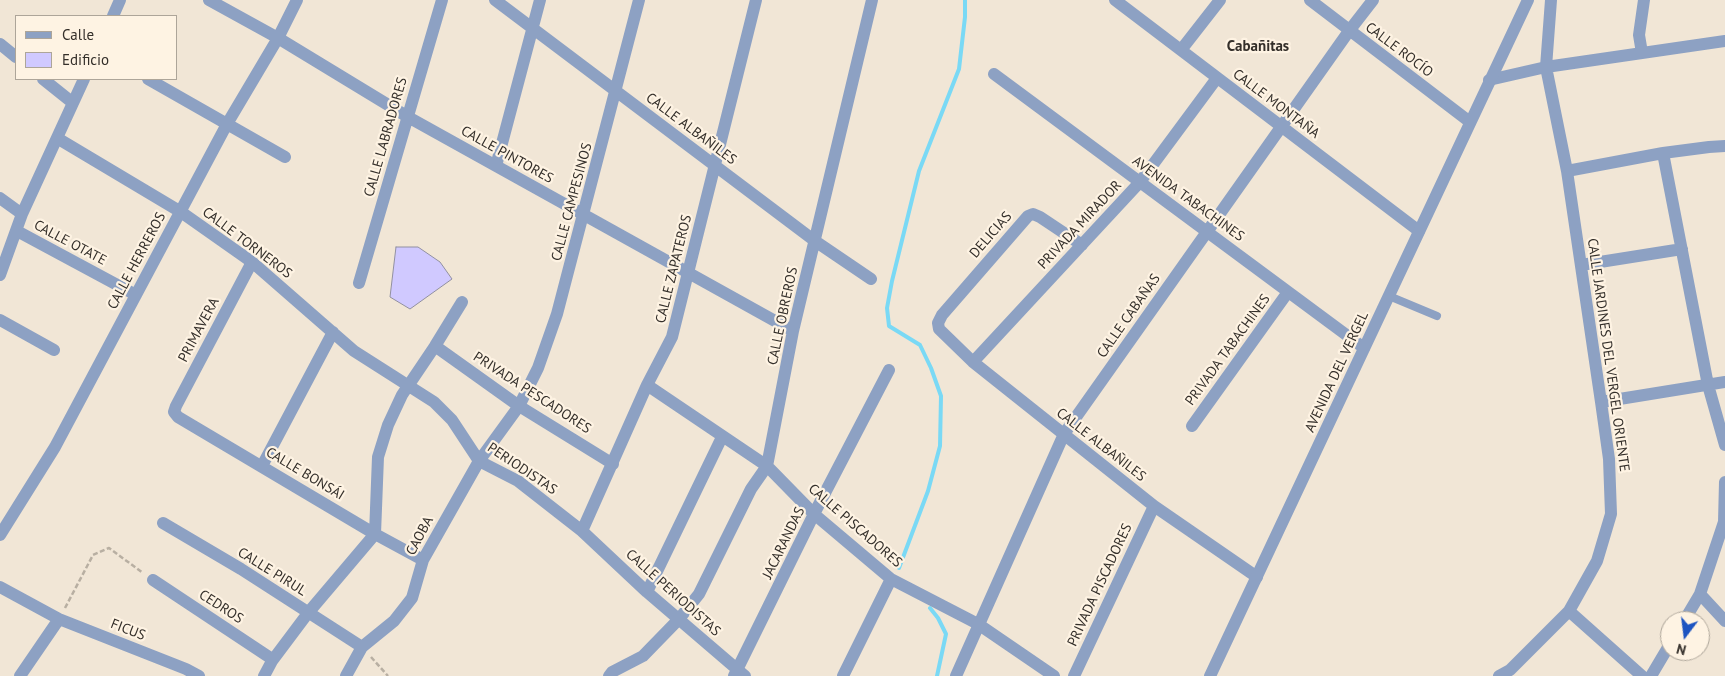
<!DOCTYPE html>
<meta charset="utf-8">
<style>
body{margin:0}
#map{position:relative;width:1725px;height:676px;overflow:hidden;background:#f1e6d6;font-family:"PT Sans",sans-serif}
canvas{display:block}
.legend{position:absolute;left:15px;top:15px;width:162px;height:65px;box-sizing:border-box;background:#fef3e3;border:1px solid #ada599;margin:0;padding:6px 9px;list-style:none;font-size:15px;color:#342f2a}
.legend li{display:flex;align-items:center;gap:10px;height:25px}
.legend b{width:25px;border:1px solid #ada599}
.north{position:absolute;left:1660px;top:611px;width:50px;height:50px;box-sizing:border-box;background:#fef3e3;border:1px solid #ada599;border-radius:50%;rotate:195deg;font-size:14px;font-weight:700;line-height:20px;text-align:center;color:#342f2a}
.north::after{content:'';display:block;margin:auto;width:18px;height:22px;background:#1d54c1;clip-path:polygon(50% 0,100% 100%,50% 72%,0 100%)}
</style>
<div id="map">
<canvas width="1725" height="676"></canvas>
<ul class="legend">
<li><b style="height:6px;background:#8da1c3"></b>Calle</li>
<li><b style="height:14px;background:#d0c9ff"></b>Edificio</li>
</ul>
<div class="north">N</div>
</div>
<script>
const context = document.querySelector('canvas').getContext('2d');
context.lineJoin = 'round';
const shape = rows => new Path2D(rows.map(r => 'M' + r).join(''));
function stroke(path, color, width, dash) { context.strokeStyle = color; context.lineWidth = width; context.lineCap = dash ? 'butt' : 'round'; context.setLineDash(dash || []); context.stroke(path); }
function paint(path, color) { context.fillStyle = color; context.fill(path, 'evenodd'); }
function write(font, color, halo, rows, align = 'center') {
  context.font = font + ' "PT Sans",sans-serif'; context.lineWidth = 4.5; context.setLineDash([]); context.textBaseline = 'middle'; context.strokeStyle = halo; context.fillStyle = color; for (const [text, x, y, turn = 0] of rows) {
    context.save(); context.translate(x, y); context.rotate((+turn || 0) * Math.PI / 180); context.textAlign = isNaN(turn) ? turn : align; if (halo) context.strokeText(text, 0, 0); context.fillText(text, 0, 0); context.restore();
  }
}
const stream = shape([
 [899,568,928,491,940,446,941,396,931,368,920,345,889,326,887,308,892,281,919,171,959,69,965,17,965,0],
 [930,608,938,618,946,634,937,676]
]);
const building = shape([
 [396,247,418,247,440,262,452,279,410,309,390,297,396,247]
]);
const path = shape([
 [65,608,93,555,109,548,143,573],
 [371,657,388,676]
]);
const service = shape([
 [1389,296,1437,316]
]);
const minor = shape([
 [209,0,278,38,408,117,793,331],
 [495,0,815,241,871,279],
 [1115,0,1419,231],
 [1310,0,1470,122],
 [113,16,120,0],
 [0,44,16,57],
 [1181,50,1220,0],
 [1642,53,1639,35,1644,0],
 [994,74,1364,348],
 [43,79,73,103],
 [148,79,285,157],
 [1489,80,1546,67,1725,41],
 [57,138,181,212,252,262,354,351,434,402,452,420,479,461,518,481,582,531,647,592,745,676],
 [1663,153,1708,385,1725,445],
 [496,166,540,0],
 [1567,171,1663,153,1709,147,1725,146],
 [0,198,22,214],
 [17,231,136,295],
 [1082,245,1040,217,1033,214,1028,216,942,315,938,323,939,329,973,362,1154,506,1257,577],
 [252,262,176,406,174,412,178,417,375,534,423,560],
 [1581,265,1682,249],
 [0,275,22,214,84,79],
 [359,283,442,0],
 [0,320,54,350],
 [435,346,519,406,613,464],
 [973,362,1140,182,1217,78],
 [647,385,767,466,814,514,891,579,978,624,1054,676],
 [1601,402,1725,382],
 [1192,426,1288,292],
 [262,466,333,332],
 [163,523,241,569,362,647],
 [582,531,647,385,672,337,756,0],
 [0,535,55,447,227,124,278,38,297,0],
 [153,580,269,657,272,661],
 [0,587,59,619,186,669,199,676],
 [647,592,722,437],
 [1700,594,1725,621],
 [1569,611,1642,676],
 [1684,621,1700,594,1724,522,1725,482],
 [20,676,59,619],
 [264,676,272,661,308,613,375,534,378,457,388,425,402,395,435,346,462,302],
 [346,676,362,647,394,621,412,598,423,560,479,461,519,406,538,368,557,314,639,0],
 [609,676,612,672,643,656,679,619,699,594,751,489,767,466,793,331,872,0],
 [734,676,814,514,889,370],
 [843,676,891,579],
 [956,676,1064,434,1349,31,1373,0],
 [1074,676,1154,506],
 [1499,676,1510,670,1569,611,1597,561,1611,514,1609,459,1601,402,1567,171,1546,67,1551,0],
 [1651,676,1670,644]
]);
const tertiary = shape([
 [1210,676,1528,0]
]);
const streetNames = [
 ["CALLE ROCÍO",1399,50,37],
 ["CALLE MONTAÑA",1276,104,37],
 ["CALLE ALBAÑILES",691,129,37],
 ["CALLE LABRADORES",386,137,-74],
 ["CALLE PINTORES",507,155,29],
 ["AVENIDA TABACHINES",1188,199,36],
 ["CALLE CAMPESINOS",572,202,-75],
 ["PRIVADA MIRADOR",1080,225,-47],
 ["DELICIAS",991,235,-49],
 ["CALLE OTATE",70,243,28],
 ["CALLE TORNEROS",247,243,37],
 ["CALLE HERREROS",137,261,-62],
 ["CALLE ZAPATEROS",674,269,-76],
 ["CALLE OBREROS",783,316,-78],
 ["CALLE CABAÑAS",1129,316,-55],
 ["PRIMAVERA",199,330,-62],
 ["PRIVADA TABACHINES",1228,350,-54],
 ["CALLE JARDINES DEL VERGEL ORIENTE",1608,355,82],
 ["AVENIDA DEL VERGEL",1337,372,-65],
 ["PRIVADA PESCADORES",532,393,33],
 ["CALLE ALBAÑILES",1101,445,38],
 ["PERIODISTAS",522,469,34],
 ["CALLE BONSÁI",305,474,31],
 ["CALLE PISCADORES",855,526,41],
 ["CAOBA",420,536,-62],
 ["JACARANDAS",784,543,-64],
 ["CALLE PIRUL",272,572,32],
 ["PRIVADA PISCADORES",1100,585,-65],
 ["CALLE PERIODISTAS",673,593,42],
 ["CEDROS",221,607,33],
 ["FICUS",128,630,21]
];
const neighbourhoodNames = [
 ["Cabañitas",1258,47]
];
stroke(stream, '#7ad9f5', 4);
paint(building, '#d0c9ff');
stroke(building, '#9190a0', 1);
stroke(path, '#b8afa2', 2.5, [5, 2.5]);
stroke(service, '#8da1c3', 8);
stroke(minor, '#8da1c3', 12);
stroke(tertiary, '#8da1c3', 12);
write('14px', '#342f2a', '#fef3e3', streetNames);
write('bold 15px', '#342f2a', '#fef3e3', neighbourhoodNames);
</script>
